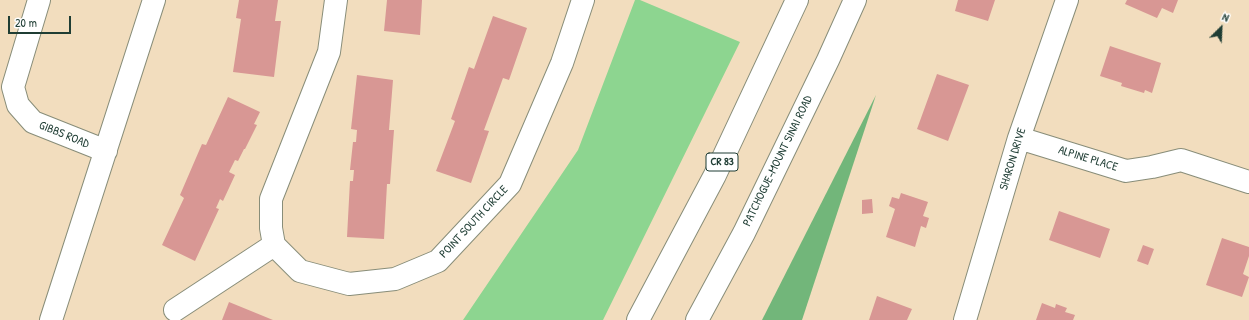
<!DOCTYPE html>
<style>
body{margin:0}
#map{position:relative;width:1249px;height:320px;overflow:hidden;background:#f2ddbe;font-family:"Patrick Hand",sans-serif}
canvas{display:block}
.north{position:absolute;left:1201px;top:8px;width:40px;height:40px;-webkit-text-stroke:3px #fff;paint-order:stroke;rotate:24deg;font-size:11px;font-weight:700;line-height:16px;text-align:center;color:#1f3d34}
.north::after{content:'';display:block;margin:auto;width:14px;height:18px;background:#1f3d34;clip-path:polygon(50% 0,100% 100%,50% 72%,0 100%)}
.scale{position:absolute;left:8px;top:16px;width:63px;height:18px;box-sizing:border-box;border:2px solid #1f3d34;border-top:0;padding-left:5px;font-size:12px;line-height:14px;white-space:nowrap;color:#1f3d34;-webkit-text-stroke:3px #fff;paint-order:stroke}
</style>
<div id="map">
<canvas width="1249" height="320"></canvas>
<div class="north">N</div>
<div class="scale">20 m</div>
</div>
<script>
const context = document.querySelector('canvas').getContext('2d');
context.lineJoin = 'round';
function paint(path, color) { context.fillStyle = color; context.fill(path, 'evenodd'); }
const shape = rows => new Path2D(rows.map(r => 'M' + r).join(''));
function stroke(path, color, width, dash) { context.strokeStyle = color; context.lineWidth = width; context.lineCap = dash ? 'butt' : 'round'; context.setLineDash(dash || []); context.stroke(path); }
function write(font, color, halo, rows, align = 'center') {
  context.font = font + ' "Patrick Hand",sans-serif'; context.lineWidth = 3; context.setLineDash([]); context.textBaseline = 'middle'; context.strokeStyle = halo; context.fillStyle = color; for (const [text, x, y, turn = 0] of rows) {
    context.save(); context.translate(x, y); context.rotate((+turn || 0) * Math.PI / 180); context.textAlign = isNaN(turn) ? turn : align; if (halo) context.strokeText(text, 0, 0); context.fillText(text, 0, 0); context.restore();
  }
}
const green = shape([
 [635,0,640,0,740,42,603,320,463,320,578,150]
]);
const forest = shape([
 [876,95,802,320,762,320]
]);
const building = shape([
 [239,0,278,0,275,21,281,21,274,77,233,72,241,19,236,18],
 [387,0,422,0,420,35,384,31],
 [958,0,995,0,988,21,955,11],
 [1127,0,1178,0,1173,13,1162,8,1157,18,1125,4],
 [493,16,527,28,509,80,503,78,484,130,489,131,471,183,436,171,455,121,451,119,469,67,474,69],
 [1110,46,1161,63,1152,93,1145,90,1144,93,1121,86,1122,83,1100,76],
 [937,74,969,85,948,141,917,129],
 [357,75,393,80,389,130,394,130,390,184,387,184,384,239,347,237,350,181,353,181,354,170,350,170,353,142,356,142,357,130,351,129],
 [228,97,260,112,254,124,257,125,245,149,244,149,238,161,235,160,229,172,235,175,223,201,220,199,216,208,219,209,195,261,162,245,184,198,180,195,202,144,206,145],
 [901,193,928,202,923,216,929,218,926,228,921,226,915,247,886,237,895,209,889,206,892,197,899,199],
 [872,199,873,213,862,214,862,200],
 [1059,211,1110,229,1100,258,1049,240],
 [1222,238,1249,247,1249,256,1243,274,1249,277,1242,297,1206,285],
 [1143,245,1154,249,1148,265,1137,261],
 [877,296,912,309,907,320,869,320],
 [229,302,273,320,222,320],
 [1042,303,1055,308,1056,304,1067,308,1065,312,1075,315,1073,320,1036,320]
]);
const minor = shape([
 [39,0,13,87,18,105,33,122,106,151],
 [336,0,329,52,271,199,271,228,274,245,300,271,349,284,395,279,438,261,510,184,562,63,583,0],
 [1019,138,1126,171,1152,167,1181,160,1249,182],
 [175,310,274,245],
 [51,320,154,0],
 [965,320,1019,138,1067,0]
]);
const highway = shape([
 [638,320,715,175,797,0],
 [697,320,744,233,828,60,855,0]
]);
const shields = [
 [722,162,32]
];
const shieldNames = [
 ["CR 83",722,162]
];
const streetNames = [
 ["GIBBS ROAD",64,135,22],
 ["SHARON DRIVE",1013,159,-73],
 ["ALPINE PLACE",1088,159,17],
 ["PATCHOGUE-MOUNT SINAI ROAD",778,161,-64],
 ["POINT SOUTH CIRCLE",474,222,-47]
];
paint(green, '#8dd590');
paint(forest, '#72b67a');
paint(building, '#d89794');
stroke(minor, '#888d79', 24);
stroke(highway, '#888d79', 24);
stroke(minor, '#fff', 22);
stroke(highway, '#fff', 22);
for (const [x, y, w] of shields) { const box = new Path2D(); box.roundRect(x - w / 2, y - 9, w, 18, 3); context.fillStyle = '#fff'; context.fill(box); stroke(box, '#1f3d34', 1); }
write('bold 11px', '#1f3d34', null, shieldNames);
write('12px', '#1f3d34', '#fff', streetNames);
</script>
